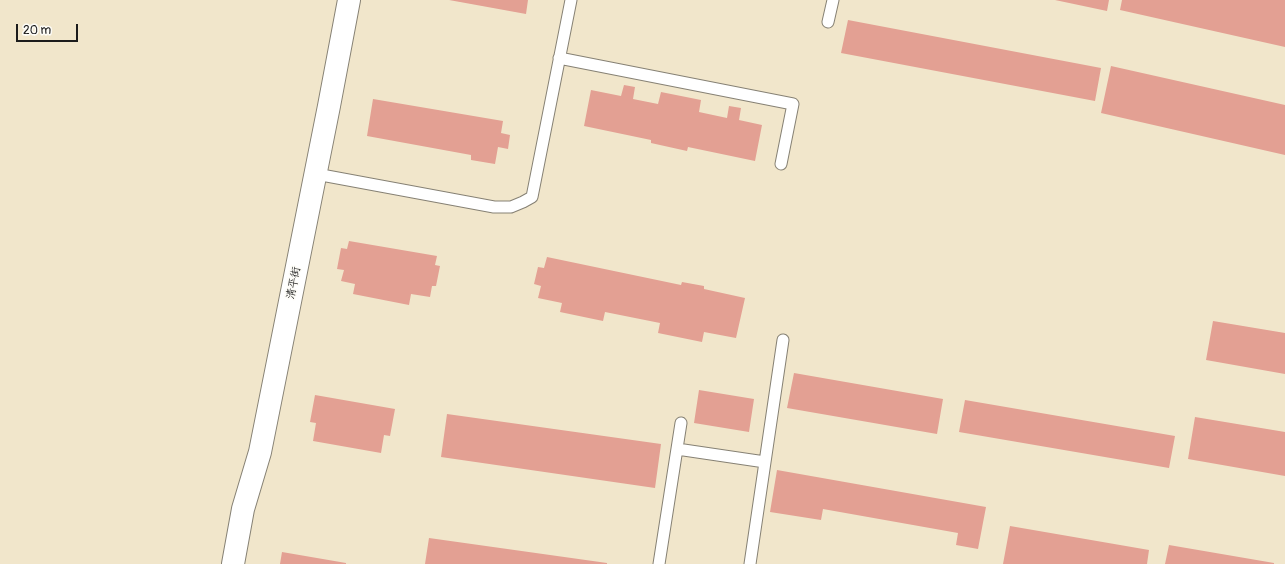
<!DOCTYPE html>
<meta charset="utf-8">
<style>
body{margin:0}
#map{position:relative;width:1285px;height:564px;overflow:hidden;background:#f1e6cb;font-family:Pangolin,sans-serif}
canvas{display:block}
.scale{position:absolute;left:16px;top:24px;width:62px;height:18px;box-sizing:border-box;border:2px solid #1c1c1c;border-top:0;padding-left:5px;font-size:12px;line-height:14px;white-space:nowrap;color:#1c1c1c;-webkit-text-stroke:3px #fdfcf7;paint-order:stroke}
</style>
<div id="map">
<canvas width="1285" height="564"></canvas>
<div class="scale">20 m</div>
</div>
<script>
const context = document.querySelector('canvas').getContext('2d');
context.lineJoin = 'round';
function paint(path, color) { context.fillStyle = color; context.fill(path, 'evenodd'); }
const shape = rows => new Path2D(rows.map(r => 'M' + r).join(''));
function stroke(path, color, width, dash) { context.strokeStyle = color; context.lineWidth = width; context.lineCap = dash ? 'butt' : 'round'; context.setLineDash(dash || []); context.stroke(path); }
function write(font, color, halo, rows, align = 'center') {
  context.font = font + ' Pangolin,"LXGW WenKai TC",sans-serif'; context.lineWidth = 3; context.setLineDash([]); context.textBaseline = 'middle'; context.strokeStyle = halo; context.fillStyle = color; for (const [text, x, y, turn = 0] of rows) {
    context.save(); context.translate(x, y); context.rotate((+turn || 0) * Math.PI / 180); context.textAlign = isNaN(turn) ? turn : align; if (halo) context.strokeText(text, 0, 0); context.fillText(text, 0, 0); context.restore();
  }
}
const building = shape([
 [449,0,528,0,526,14],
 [1055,0,1109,0,1107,11],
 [1122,0,1285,0,1285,47,1120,10],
 [848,20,1101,68,1095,101,841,53],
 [1111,66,1285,105,1285,155,1101,113],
 [624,85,635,87,633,99,658,104,661,92,701,100,699,112,727,118,729,106,741,108,739,120,762,125,755,161,688,147,687,151,651,143,651,140,584,126,591,90,621,96],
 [373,99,503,121,501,133,510,135,508,149,498,147,495,164,471,160,471,155,367,136],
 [349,241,437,256,435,265,440,266,436,286,432,286,430,297,411,294,409,305,353,294,355,284,341,281,344,270,337,269,341,248,347,249],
 [547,257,681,285,682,282,704,286,704,289,745,298,736,338,704,332,702,342,658,333,660,323,605,312,603,321,560,312,562,303,538,298,541,286,534,284,538,267,544,268],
 [1213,321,1285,333,1285,374,1206,360],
 [794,373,943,399,937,434,787,408],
 [699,390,754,399,749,432,694,423],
 [315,395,395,409,390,436,384,435,381,453,313,441,316,423,310,422],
 [965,400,1175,436,1169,468,959,432],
 [447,414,661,444,655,488,441,457],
 [1195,417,1285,432,1285,476,1188,459],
 [777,470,986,507,978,549,956,545,958,533,823,509,821,520,770,512],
 [1010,526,1149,550,1147,564,1003,564],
 [429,538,607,563,607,564,425,564],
 [1169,545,1274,563,1274,564,1165,564],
 [282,552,346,563,346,564,280,564]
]);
const service = shape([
 [828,22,833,0],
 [559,58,793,104,781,164],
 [316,174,494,207,511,207,523,202,532,197,571,0],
 [677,449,765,462],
 [659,564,681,423],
 [750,564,783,340]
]);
const tertiary = shape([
 [233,564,243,509,260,452,329,106,349,0]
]);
const streetNames = [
 ["清平街",294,283,-79]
];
paint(building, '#e3a093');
stroke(service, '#868174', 13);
stroke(tertiary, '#868174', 24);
stroke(service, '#fff', 11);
stroke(tertiary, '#fff', 22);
write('11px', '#1c1c1c', '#fdfcf7', streetNames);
</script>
